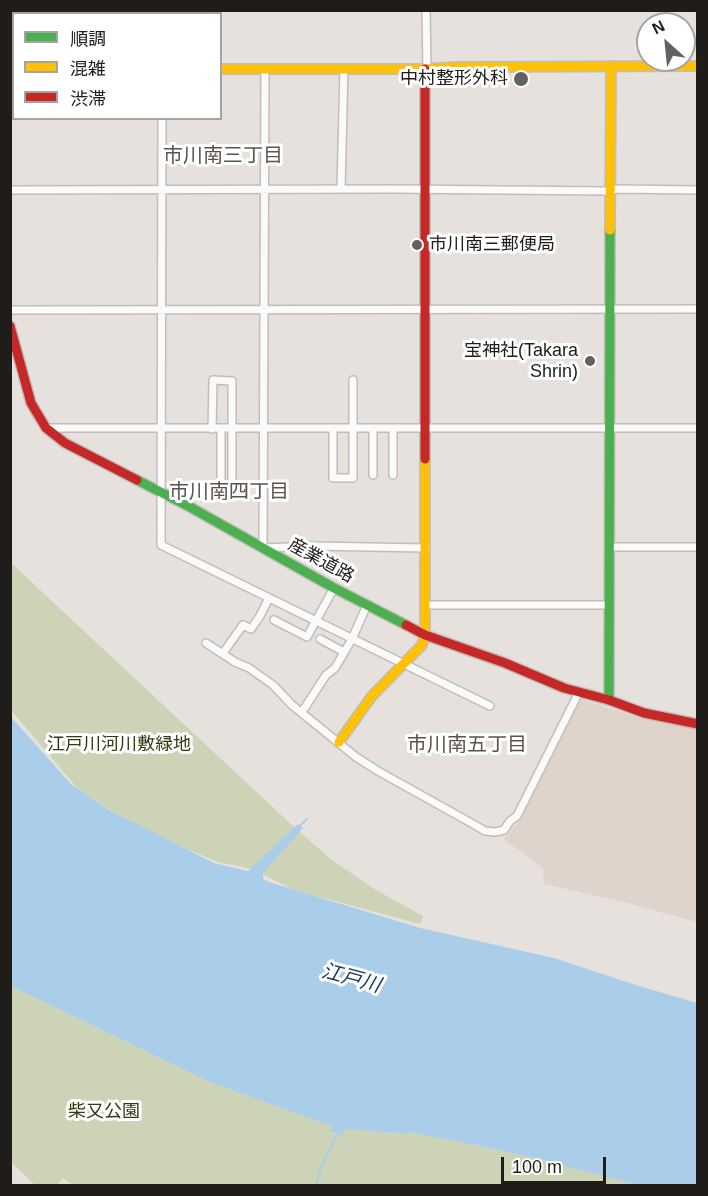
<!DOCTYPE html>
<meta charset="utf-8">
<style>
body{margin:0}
#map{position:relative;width:708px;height:1196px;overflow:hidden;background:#e6e1dc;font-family:Arial,"Noto Sans JP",sans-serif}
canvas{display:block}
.frame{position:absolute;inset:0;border:12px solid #1f1c1a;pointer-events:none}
.legend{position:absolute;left:12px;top:12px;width:210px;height:108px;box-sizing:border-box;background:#fff;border:2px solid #a5a4a3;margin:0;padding:8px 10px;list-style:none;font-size:18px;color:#1f1c1a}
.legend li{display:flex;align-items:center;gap:12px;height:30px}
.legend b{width:30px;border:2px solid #a5a4a3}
.north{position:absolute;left:636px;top:12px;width:60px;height:60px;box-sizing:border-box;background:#fff;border:2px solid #a5a4a3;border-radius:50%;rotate:333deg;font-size:16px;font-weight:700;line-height:24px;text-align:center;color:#1f1c1a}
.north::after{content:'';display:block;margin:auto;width:21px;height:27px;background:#65615e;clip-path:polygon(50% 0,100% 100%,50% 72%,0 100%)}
.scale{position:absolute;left:501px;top:1157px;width:105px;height:27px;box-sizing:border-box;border:3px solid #1f1c1a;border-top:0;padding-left:8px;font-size:18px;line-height:21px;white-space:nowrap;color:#1f1c1a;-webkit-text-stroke:4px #fff;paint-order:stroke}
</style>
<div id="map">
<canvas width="708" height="1196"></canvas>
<div class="frame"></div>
<ul class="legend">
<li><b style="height:8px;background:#4caf50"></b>順調</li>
<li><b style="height:8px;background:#ffc107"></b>混雑</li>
<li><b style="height:8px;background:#c62828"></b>渋滞</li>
</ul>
<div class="north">N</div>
<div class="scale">100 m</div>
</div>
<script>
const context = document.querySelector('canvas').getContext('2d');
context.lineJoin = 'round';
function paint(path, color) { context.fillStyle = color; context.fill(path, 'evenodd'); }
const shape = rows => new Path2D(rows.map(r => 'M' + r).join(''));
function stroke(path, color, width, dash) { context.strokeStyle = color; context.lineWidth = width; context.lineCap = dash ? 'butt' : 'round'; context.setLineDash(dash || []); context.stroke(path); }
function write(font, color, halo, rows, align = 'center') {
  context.font = font + ' Arial,"Noto Sans JP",sans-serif'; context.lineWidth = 6; context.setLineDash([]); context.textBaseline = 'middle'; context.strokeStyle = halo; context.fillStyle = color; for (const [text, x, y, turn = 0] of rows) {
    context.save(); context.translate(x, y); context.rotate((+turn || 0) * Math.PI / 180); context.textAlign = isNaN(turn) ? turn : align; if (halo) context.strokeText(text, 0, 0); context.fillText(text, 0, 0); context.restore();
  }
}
const built = shape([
 [580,699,650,721,681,725,697,730,697,922,628,903,544,884,543,868,503,839,518,822]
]);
const green = shape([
 [10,562,294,827,332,860,376,890,423,916,420,924,294,890,252,869,218,862,182,847,145,829,110,810,79,790,11,710],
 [11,984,19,990,210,1082,335,1127,330,1132,342,1135,346,1129,406,1134,408,1132,440,1137,539,1159,637,1185,79,1186,75,1183,73,1185,63,1178,57,1185,36,1186,11,1162]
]);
const water = shape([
 [11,717,71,784,107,809,214,863,248,871,298,824,303,828,263,873,263,879,269,882,420,928,554,958,636,985,697,1003,697,1185,637,1185,539,1159,481,1146,408,1132,407,1134,346,1129,342,1135,329,1131,334,1127,210,1082,19,990,10,984]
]);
const stream = shape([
 [299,827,307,819],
 [316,1186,321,1167,338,1133]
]);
const street = shape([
 [426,10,427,69],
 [10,69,14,69],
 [265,69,263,548,313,546,426,548],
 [162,118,161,545,490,706],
 [341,189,344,69],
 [10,190,393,189,611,191,616,189,698,190],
 [10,310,698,309],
 [46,428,698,428],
 [212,429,213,380,232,381,232,478],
 [333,429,333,478,353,478,353,380],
 [373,475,373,429],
 [393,475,393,428],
 [221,486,221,429],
 [609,547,698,547],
 [426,605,609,605],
 [274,620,307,637,334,588],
 [320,639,344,652],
 [206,643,235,662,249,668,273,685,292,705,356,757,378,771,473,824,485,831,495,832,504,830,510,821,517,816,579,692],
 [223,653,243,625,251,629,260,616,269,598],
 [302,712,326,675,335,668,352,639,367,605]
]);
const fast = shape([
 [137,480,190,507,334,588,406,625],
 [609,700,610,230]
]);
const slow = shape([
 [220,69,425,69,456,67,698,66],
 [610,230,611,66],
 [339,742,372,696,422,645,425,635,425,459]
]);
const jam = shape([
 [425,69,425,459],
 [10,326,31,403,46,428,65,443,137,480],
 [406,625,425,635,505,663,564,688,609,700,644,713,698,724]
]);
const markers = [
 [521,79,8,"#65615e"],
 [417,245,6,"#65615e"],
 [590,361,6,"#65615e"]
];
const poiNames = [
 ["中村整形外科",508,79],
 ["市川南三郵便局",429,245,"left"],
 ["宝神社(Takara",578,351],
 ["Shrin)",578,372]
];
const streetNames = [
 ["産業道路",321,561,29]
];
const parkNames = [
 ["江戸川河川敷緑地",119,745],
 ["柴又公園",104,1112]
];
const neighbourhoodNames = [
 ["市川南三丁目",223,156],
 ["市川南四丁目",229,492],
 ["市川南五丁目",467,745]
];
const waterNames = [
 ["江戸川",351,979,15]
];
paint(built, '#dfd4cc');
paint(green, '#cdd3b6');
paint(water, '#aacdea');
stroke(stream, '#aacdea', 2);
stroke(street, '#c1bdba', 10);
stroke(fast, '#c1bdba', 12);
stroke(slow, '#c1bdba', 12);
stroke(jam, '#c1bdba', 12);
stroke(street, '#fbfafa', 7);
stroke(fast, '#4caf50', 9);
stroke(slow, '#ffc107', 9);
stroke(jam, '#c62828', 9);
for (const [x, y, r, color] of markers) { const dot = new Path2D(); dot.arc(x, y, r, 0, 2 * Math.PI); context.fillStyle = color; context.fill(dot); stroke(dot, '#fff', 2); }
write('18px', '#1f1c1a', '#fff', poiNames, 'right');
write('18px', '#1f1c1a', '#fff', streetNames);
write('18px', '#313b0e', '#fff', parkNames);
write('20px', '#5b544e', '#fff', neighbourhoodNames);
write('italic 20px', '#163d5a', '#fff', waterNames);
</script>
